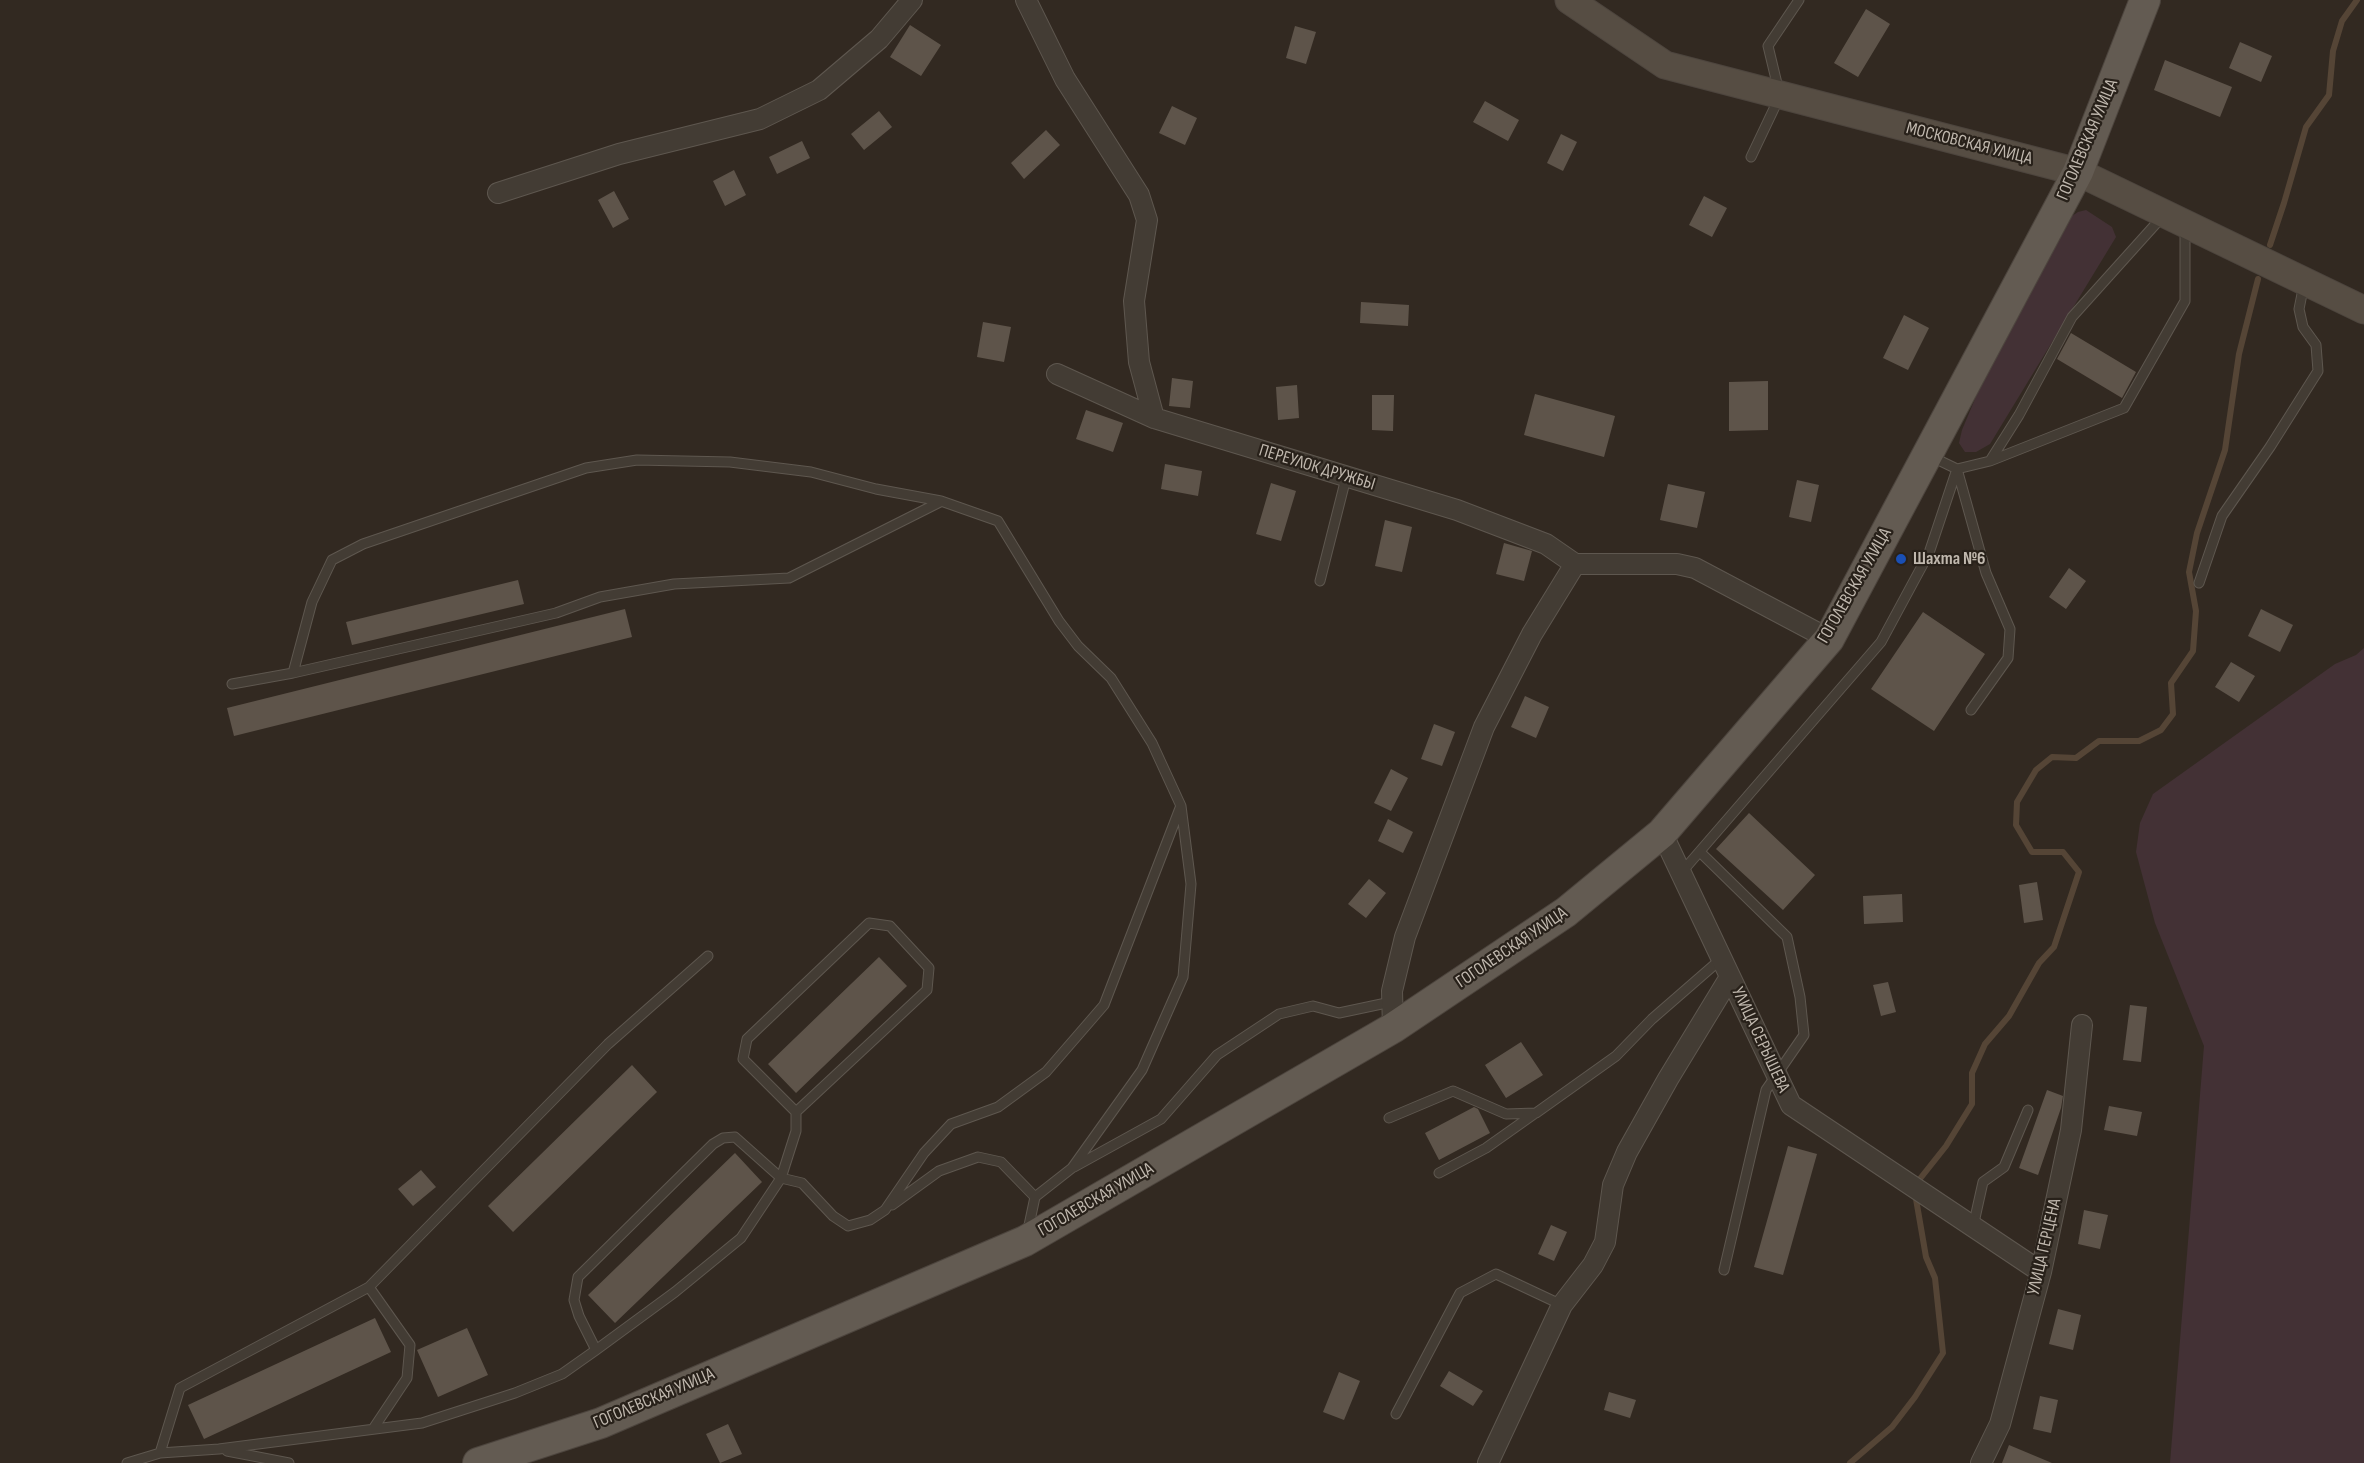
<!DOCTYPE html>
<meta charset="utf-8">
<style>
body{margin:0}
canvas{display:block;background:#322921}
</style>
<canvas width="2364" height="1463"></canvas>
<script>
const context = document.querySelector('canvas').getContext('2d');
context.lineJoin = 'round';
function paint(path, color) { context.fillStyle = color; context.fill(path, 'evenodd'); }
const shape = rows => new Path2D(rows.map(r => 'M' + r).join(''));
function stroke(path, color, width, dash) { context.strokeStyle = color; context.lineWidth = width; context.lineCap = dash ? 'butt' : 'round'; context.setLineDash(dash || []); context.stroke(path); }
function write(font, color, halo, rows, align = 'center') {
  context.font = font + ' "Sofia Sans Condensed",sans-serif'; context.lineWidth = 4.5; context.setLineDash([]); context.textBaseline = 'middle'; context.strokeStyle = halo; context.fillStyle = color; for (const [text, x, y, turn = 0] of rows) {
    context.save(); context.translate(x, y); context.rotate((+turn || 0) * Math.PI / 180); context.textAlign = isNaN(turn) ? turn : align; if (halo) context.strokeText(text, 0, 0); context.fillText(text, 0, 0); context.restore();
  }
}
const green = shape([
 [2086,210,2112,227,2116,237,1990,444,1976,452,1965,452,1959,443,1962,430,1991,361,2069,218,2078,212],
 [2364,648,2364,1463,2170,1463,2204,1046,2155,923,2136,852,2140,823,2153,794,2335,664,2356,655]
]);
const stream = shape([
 [2270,245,2284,203,2306,127,2329,95,2333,51,2342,21,2357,0],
 [1919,1180,1946,1146,1972,1104,1972,1073,1985,1044,2009,1016,2039,963,2054,947,2079,872,2063,852,2032,852,2016,825,2017,802,2036,770,2052,757,2076,758,2099,741,2139,741,2161,730,2173,714,2171,683,2193,651,2196,611,2189,572,2197,533,2225,450,2239,354,2258,279],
 [1850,1463,1892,1427,1915,1397,1943,1353,1935,1278,1926,1257,1916,1199]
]);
const building = shape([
 [1866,9,1890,24,1858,77,1834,63],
 [910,25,941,45,921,76,890,57],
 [1295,26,1316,32,1306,64,1286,58],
 [2240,42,2272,56,2261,82,2229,68],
 [2165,60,2232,87,2220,117,2154,90],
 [1485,101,1519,120,1508,141,1473,122],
 [1172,106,1197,118,1185,145,1159,133],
 [879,111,892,127,864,150,851,134],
 [1046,130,1060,145,1024,179,1011,163],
 [1561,134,1577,142,1563,171,1547,163],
 [802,141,810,158,777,174,769,157],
 [734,170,746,195,725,206,713,181],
 [614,191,629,219,613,228,598,200],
 [1704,196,1727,208,1712,237,1689,225],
 [1361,302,1409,305,1408,326,1360,323],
 [1904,315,1929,328,1908,370,1883,358],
 [983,322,1011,327,1004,362,977,357],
 [2071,333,2136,372,2122,398,2057,359],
 [1172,378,1193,381,1190,408,1169,406],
 [1768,381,1768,430,1729,431,1729,382],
 [1297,385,1299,418,1278,420,1276,387],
 [1535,394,1615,416,1604,457,1524,435],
 [1372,395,1394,395,1393,431,1372,430],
 [1086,410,1123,423,1113,452,1076,439],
 [1165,464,1202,471,1198,496,1161,489],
 [1797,480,1819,485,1811,522,1789,517],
 [1271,483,1296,491,1281,541,1256,534],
 [1668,484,1705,492,1697,528,1660,520],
 [1385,520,1412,527,1402,572,1375,566],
 [1504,543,1532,551,1524,581,1496,574],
 [2069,568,2086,581,2066,609,2049,597],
 [518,580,524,604,352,645,346,622],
 [625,609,632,637,234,736,227,708],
 [2261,609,2293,625,2280,652,2248,636],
 [1923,612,1985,654,1934,731,1871,689],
 [2231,662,2255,676,2239,702,2215,687],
 [1525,696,1549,707,1536,738,1511,727],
 [1434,724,1455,732,1442,766,1421,759],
 [1391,769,1408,778,1391,811,1374,803],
 [1749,813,1815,875,1783,910,1716,849],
 [1388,819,1413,832,1403,853,1378,841],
 [1369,879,1386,893,1366,918,1348,904],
 [2037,882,2043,920,2024,923,2019,885],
 [1902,894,1903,922,1864,924,1863,896],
 [879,957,907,986,796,1093,768,1064],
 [1888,982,1896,1012,1881,1016,1873,985],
 [2130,1005,2147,1007,2141,1062,2123,1060],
 [1521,1042,1543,1075,1506,1098,1485,1065],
 [632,1065,657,1092,513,1232,488,1206],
 [2047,1090,2063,1096,2061,1108,2038,1175,2019,1168],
 [2109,1106,2142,1112,2137,1136,2104,1130],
 [1474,1107,1478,1109,1490,1133,1439,1160,1425,1133],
 [1788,1146,1817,1154,1783,1275,1754,1267],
 [735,1153,762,1182,615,1323,588,1295],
 [421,1170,436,1187,413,1206,398,1189],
 [2084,1210,2108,1215,2100,1249,2078,1244],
 [1551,1225,1567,1232,1554,1261,1538,1254],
 [2058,1309,2081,1315,2073,1350,2049,1344],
 [375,1318,391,1352,204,1439,188,1405],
 [467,1328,488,1375,438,1397,417,1350],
 [1449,1371,1483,1391,1473,1406,1440,1386],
 [1339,1372,1360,1381,1344,1420,1323,1412],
 [1609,1392,1636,1400,1630,1418,1604,1410],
 [2040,1396,2058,1400,2051,1433,2033,1429],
 [728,1424,742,1454,720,1463,706,1434],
 [2009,1445,2052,1463,2002,1463]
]);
const lane = shape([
 [1751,157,1780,96,1768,46,1799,0],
 [1930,456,1957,469,1990,461,2019,415,2072,317,2162,217],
 [1990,461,2124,408,2185,301,2185,229],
 [1957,469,1986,573,2010,629,2008,658,1971,710],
 [1320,581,1346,478],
 [2199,583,2222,516,2270,447,2318,371,2316,345,2303,327,2299,309,2304,284],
 [293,673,312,602,332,560,363,544,586,468,637,460,730,462,811,472,876,489,941,501,998,521,1059,621,1078,646,1111,678,1152,743,1181,806,1191,884,1183,977,1142,1070,1072,1168,1035,1197,1028,1230],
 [232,684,293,673,556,613,600,597,674,584,789,578,940,502],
 [1700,852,1787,937,1800,997,1804,1035,1766,1090,1724,1270],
 [1681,873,1881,642,1929,553,1957,469],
 [1389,1118,1453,1091,1506,1114,1536,1113,1616,1056,1652,1019,1721,959],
 [1074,1167,1161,1119,1217,1055,1279,1014,1313,1006,1339,1013,1391,1002],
 [1439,1173,1486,1148,1534,1114],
 [892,1205,939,1171,978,1157,1001,1162,1035,1197],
 [1973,1227,1983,1182,2004,1167,2028,1110],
 [369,1287,410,1345,407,1378,373,1429],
 [596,1350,579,1316,574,1300,578,1277,713,1144,723,1138,735,1137,781,1178,802,1183,833,1216,848,1226,870,1220,885,1210,924,1153,951,1124,998,1107,1046,1072,1104,1005,1180,808],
 [1396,1414,1460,1293,1496,1274,1562,1305],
 [227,1451,289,1463],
 [160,1453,180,1388,369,1287,608,1044,708,956],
 [127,1463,160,1453,219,1449,422,1423,515,1393,562,1374,596,1350,675,1292,741,1238,781,1178,796,1131,796,1112,927,990,929,968,890,926,869,923,747,1039,743,1059,796,1112]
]);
const street = shape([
 [1026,0,1065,79,1139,195,1147,220,1134,301,1139,362,1154,418],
 [498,193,619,154,760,119,819,90,879,39,912,0],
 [1057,374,1154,418,1457,510,1546,544,1575,564,1677,564,1695,568,1829,639],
 [1662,833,1791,1105,2041,1272],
 [1393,1028,1392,991,1405,937,1484,727,1532,634,1575,564],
 [1488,1463,1562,1305,1593,1265,1605,1242,1613,1185,1627,1152,1668,1079,1730,977],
 [1981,1463,2000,1424,2041,1272,2071,1130,2082,1025]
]);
const secondary = shape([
 [1569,0,1665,65,2078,172,2364,310]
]);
const primary = shape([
 [478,1463,601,1423,1025,1241,1393,1028,1566,912,1662,833,1829,639,2078,172,2145,0]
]);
const markers = [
 [1901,559,6,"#1a4fb4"]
];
const streetNames = [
 ["ГОГОЛЕВСКАЯ УЛИЦА",2088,140,-67],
 ["МОСКОВСКАЯ УЛИЦА",1969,144,14],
 ["ПЕРЕУЛОК ДРУЖБЫ",1317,468,17],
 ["ГОГОЛЕВСКАЯ УЛИЦА",1855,586,-60],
 ["ГОГОЛЕВСКАЯ УЛИЦА",1512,948,-34],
 ["УЛИЦА СЕРЫШЕВА",1760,1040,65],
 ["ГОГОЛЕВСКАЯ УЛИЦА",1096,1200,-30],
 ["УЛИЦА ГЕРЦЕНА",2045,1247,-77],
 ["ГОГОЛЕВСКАЯ УЛИЦА",654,1399,-23]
];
const poiNames = [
 ["Шахта №6",1913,559]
];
paint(green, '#433135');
stroke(stream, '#554536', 6);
paint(building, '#5e544a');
stroke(lane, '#5e574f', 11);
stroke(street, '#5e574f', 22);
stroke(secondary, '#4d453e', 29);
stroke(primary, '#4d453e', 32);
stroke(lane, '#433c34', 9);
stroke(street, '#433c34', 20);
stroke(secondary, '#564d43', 27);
stroke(primary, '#635b52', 30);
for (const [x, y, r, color] of markers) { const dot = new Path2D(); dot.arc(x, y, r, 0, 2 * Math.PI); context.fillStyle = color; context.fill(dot); stroke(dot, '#28211a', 2); }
write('18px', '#c0b8ae', '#28211a', streetNames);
write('bold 18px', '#c0b8ae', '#28211a', poiNames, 'left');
</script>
